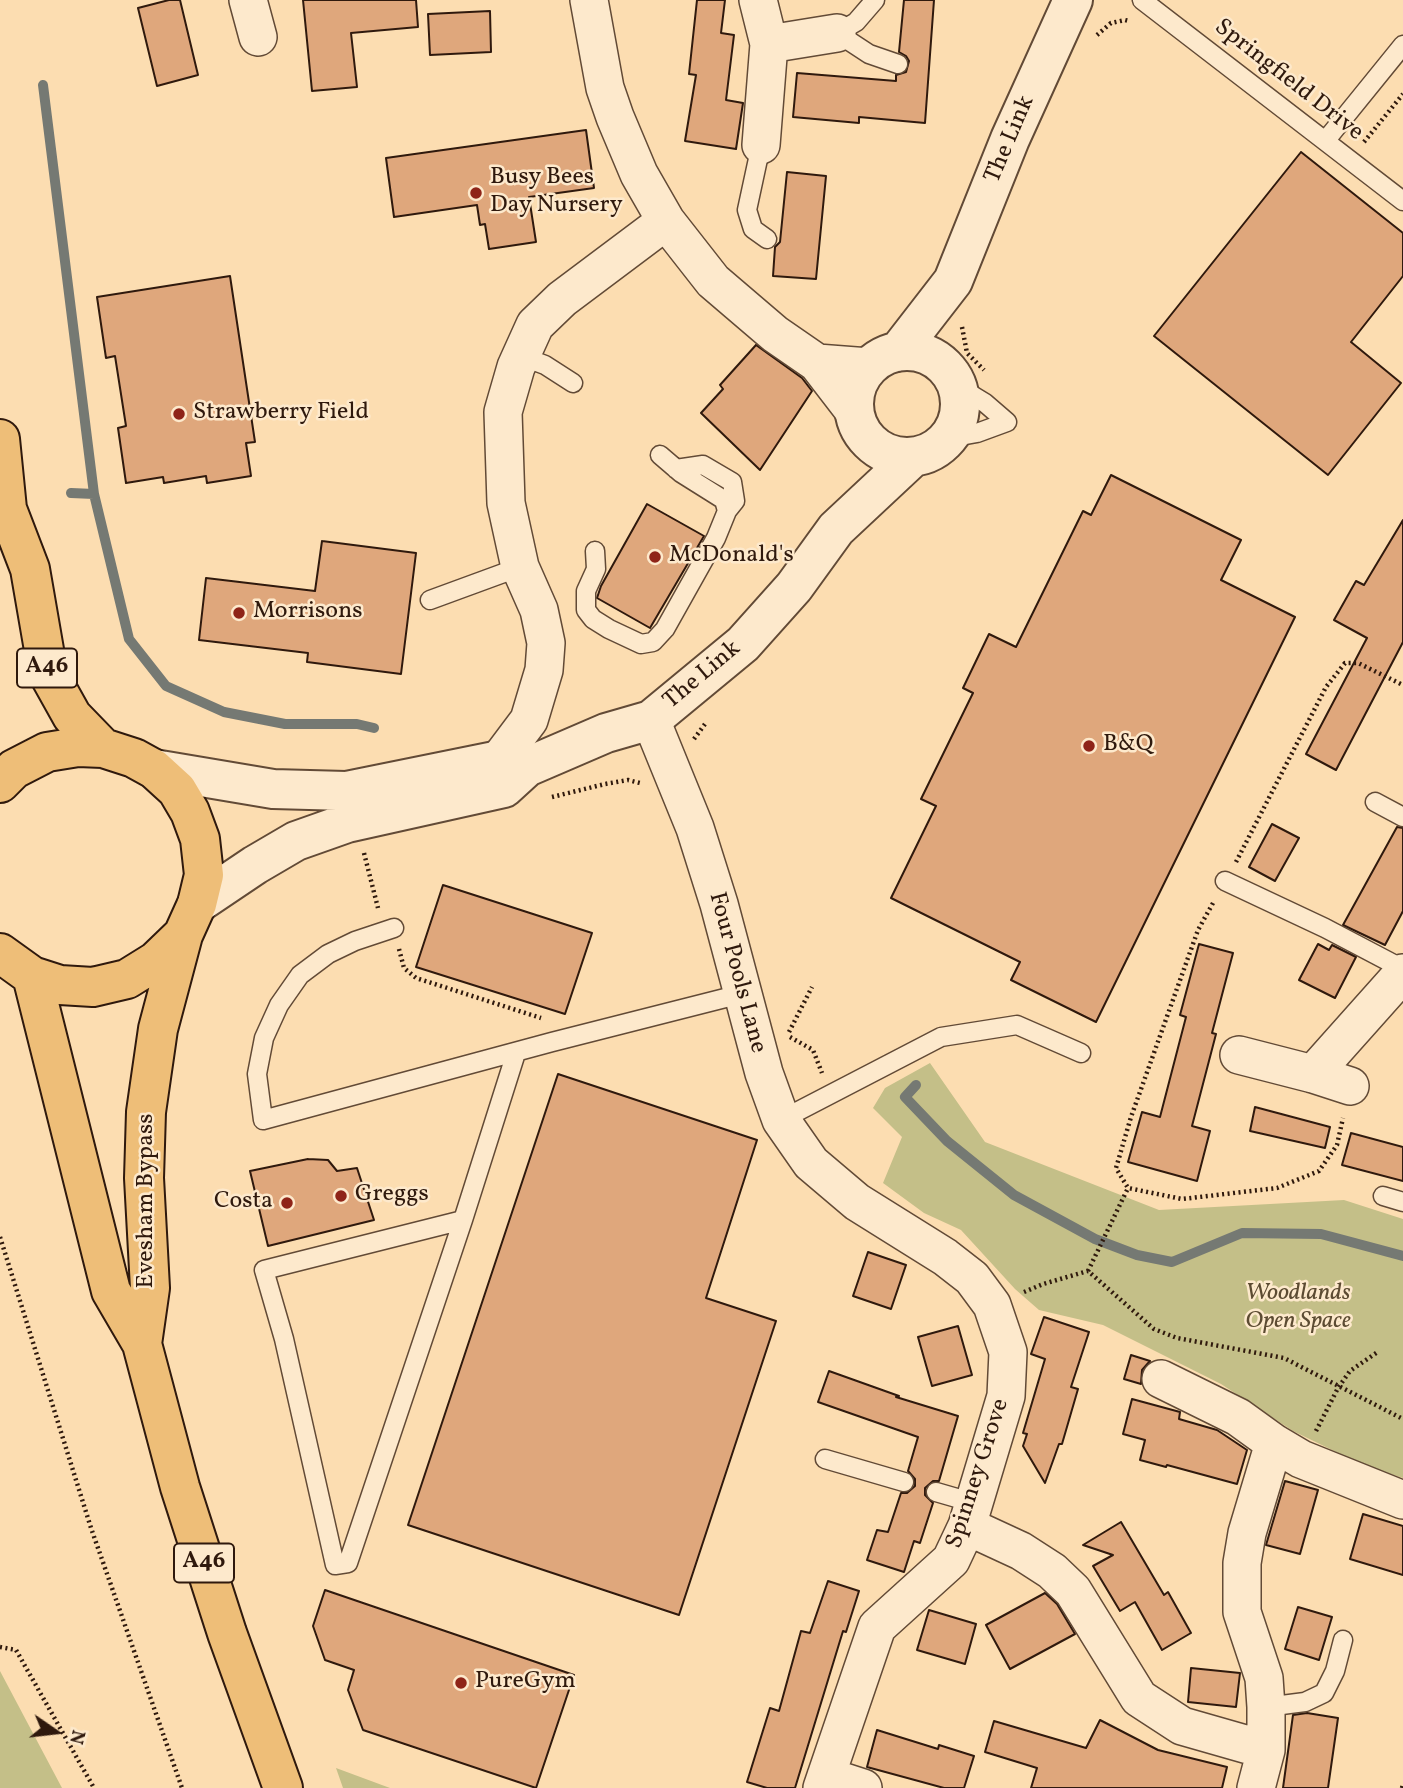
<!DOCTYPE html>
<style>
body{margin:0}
#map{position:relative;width:1403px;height:1788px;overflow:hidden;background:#fcddb1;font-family:Vollkorn,serif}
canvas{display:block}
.north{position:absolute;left:21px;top:1697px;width:70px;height:70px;-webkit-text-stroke:5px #fde9cc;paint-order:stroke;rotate:104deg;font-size:19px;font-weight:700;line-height:28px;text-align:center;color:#2f190d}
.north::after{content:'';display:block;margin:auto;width:24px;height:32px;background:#2f190d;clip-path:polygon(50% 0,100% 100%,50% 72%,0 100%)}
</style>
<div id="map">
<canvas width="1403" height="1788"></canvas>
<div class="north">N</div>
</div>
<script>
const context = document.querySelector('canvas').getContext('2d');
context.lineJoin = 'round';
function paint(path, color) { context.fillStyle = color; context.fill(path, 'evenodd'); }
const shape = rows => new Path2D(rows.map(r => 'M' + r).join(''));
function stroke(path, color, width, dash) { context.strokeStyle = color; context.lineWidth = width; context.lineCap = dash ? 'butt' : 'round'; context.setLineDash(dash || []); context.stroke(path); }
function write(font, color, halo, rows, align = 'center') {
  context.font = font + ' Vollkorn,serif'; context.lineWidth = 5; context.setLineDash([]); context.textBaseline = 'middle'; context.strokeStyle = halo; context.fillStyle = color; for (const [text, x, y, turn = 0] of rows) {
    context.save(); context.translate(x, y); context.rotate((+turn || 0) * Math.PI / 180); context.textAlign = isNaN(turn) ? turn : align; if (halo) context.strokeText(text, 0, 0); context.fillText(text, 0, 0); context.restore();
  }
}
const green = shape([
 [930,1063,985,1142,1159,1210,1344,1200,1403,1219,1403,1478,1363,1465,1293,1431,1221,1384,1103,1325,1039,1310,1015,1289,961,1230,924,1213,883,1183,902,1137,873,1108,885,1088],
 [0,1671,62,1788,0,1788],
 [336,1768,390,1788,343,1788]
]);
const stream = shape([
 [43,85,94,494],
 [71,493,94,494,129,639,166,686,224,712,285,724,357,724,374,728],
 [916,1085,905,1097,947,1141,1014,1195,1095,1239,1137,1255,1172,1262,1242,1233,1321,1234,1403,1256]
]);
const building = shape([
 [169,0,180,0,198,75,157,86,138,8,169,0],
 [303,0,416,0,418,27,351,33,357,87,312,91,303,0],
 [697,0,725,0,721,33,734,35,726,100,743,103,736,149,685,141,696,75,689,74,697,0],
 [904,0,934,0,925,123,859,117,859,123,793,117,797,73,896,81,896,75,906,72,909,61,906,56,899,52,904,0],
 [490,11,491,52,430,55,428,14,490,11],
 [586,130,594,188,529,197,536,242,489,249,485,224,480,225,477,205,394,217,386,158,586,130],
 [1301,152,1403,233,1403,276,1351,342,1401,383,1328,475,1154,336,1301,152],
 [787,172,826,176,816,279,773,276,775,247,780,242,787,172],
 [230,276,255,442,246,443,251,476,207,483,206,476,164,483,163,477,126,483,118,428,126,426,115,356,106,358,97,297,230,276],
 [756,345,802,378,812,391,760,470,701,413,723,389,720,385,756,345],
 [1111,475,1241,540,1221,580,1295,617,1096,1022,1011,980,1020,962,891,898,936,806,921,799,973,693,963,688,989,634,1016,647,1083,511,1091,515,1111,475],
 [647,504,704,536,650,628,597,598,601,586,647,504],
 [1403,520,1403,642,1336,770,1306,754,1367,638,1334,620,1356,581,1364,585,1403,520],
 [322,541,416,553,401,674,307,662,308,653,199,640,206,578,315,591,322,541],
 [1272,824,1299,838,1275,881,1249,867,1272,824],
 [1397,827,1403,828,1403,911,1385,945,1343,925,1397,827],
 [443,885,592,933,565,1014,416,967,443,885],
 [1199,944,1233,953,1212,1033,1216,1034,1192,1126,1210,1131,1197,1181,1128,1162,1142,1112,1160,1117,1186,1017,1180,1015,1199,944],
 [1318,944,1329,950,1332,945,1356,957,1335,998,1299,980,1318,944],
 [558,1074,757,1140,706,1298,776,1321,679,1615,408,1525,558,1074],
 [1255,1107,1330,1127,1325,1148,1250,1131,1255,1107],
 [1351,1133,1403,1147,1403,1181,1342,1165,1351,1133],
 [308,1159,328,1160,337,1171,357,1168,374,1220,268,1246,250,1171,308,1159],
 [868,1252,906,1265,891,1309,853,1296,868,1252],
 [1044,1317,1089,1332,1071,1387,1078,1389,1062,1444,1059,1444,1045,1483,1023,1446,1027,1434,1023,1433,1045,1359,1031,1354,1044,1317],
 [958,1326,972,1375,932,1386,918,1337,958,1326],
 [1131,1355,1150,1361,1142,1370,1141,1384,1124,1379,1131,1355],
 [829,1371,899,1396,896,1397,958,1416,939,1481,933,1481,925,1488,925,1495,933,1503,920,1543,914,1541,904,1572,867,1560,877,1530,888,1532,901,1493,907,1493,915,1486,915,1479,908,1471,918,1437,818,1402,829,1371],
 [1132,1399,1180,1412,1179,1419,1217,1430,1247,1450,1237,1484,1167,1465,1166,1467,1140,1460,1145,1440,1123,1434,1132,1399],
 [1285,1481,1318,1490,1300,1554,1266,1545,1285,1481],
 [1363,1514,1403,1526,1403,1575,1350,1559,1363,1514],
 [1121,1522,1164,1595,1168,1592,1191,1633,1162,1650,1135,1602,1120,1611,1093,1566,1113,1555,1083,1545,1121,1522],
 [828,1581,859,1591,846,1632,843,1631,795,1788,767,1788,747,1782,770,1708,779,1711,801,1631,810,1633,828,1581],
 [325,1590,574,1675,536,1788,363,1730,348,1690,354,1670,325,1660,313,1626,325,1590],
 [1045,1593,1057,1604,1075,1634,1010,1669,986,1625,1045,1593],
 [1298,1607,1332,1617,1319,1660,1285,1649,1298,1607],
 [929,1610,976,1624,965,1664,917,1650,929,1610],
 [1191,1668,1240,1673,1236,1707,1188,1702,1191,1668],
 [1307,1713,1338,1718,1328,1788,1283,1788,1293,1715,1307,1713],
 [1100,1720,1158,1750,1227,1767,1222,1788,1031,1788,1037,1768,985,1752,994,1721,1086,1748,1100,1720],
 [877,1730,938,1749,939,1745,974,1756,964,1788,944,1788,867,1767,877,1730]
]);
const path = shape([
 [1097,35,1111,23,1125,20,1129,21],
 [1364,142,1403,94],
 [962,327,967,353,984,370],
 [694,739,705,724],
 [552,797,605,784,628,780,640,783],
 [364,853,378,908],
 [1236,862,1326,687,1345,663,1358,663,1403,685],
 [1213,903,1198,930,1131,1117,1116,1168,1128,1188,1182,1199,1277,1188,1319,1171,1337,1145,1343,1118],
 [399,949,404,968,416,978,541,1018],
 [789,1032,812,987],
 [790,1037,813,1050,822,1073],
 [0,1237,91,1528,182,1788],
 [1088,1271,1128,1188],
 [1024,1292,1043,1284,1088,1271,1154,1329,1177,1338,1284,1358,1403,1419],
 [1316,1431,1338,1388,1350,1371,1379,1351],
 [0,1647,16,1650,94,1788],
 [1402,1788,1403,1784]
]);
const service = shape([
 [875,0,856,22,837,33,869,54,898,64],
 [1142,0,1403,201],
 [1326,140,1403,45],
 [761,145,747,210,753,229,767,239],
 [521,356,545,365,573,383],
 [949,438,977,433,1007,422,985,403,957,386],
 [676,469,703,465,732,482,735,501,727,511],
 [595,551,596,569,586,591,586,610,593,619,609,629,641,644,653,642,665,629,716,538,727,511,724,500,681,473,660,455],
 [430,600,520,567],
 [1375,802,1403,817],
 [1225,881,1325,928,1403,969],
 [394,928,355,941,328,954,300,975,279,1005,264,1038,257,1074,263,1120,552,1042,741,994],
 [781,1120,941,1037,1017,1025,1081,1053],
 [1383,1196,1403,1202],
 [463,1220,264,1270,284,1339,335,1565,348,1563,463,1220,516,1053],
 [825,1459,904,1482],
 [936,1492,974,1503],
 [1266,1707,1305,1702,1324,1693,1335,1671,1343,1640]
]);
const minor = shape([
 [248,0,258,37],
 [589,0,605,88,615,117,639,174,666,221,713,281,775,334,817,363,854,411],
 [758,0,769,44,761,145],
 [769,44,837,33],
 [817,363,869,367],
 [651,720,695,828,719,904,764,1073,781,1120,811,1163,857,1202,945,1257,972,1278,992,1305,1008,1352,1006,1396,967,1526,951,1560,877,1627,822,1788],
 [499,760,529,720,544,670,546,643,539,610,520,567,506,503,503,412,516,367,535,325,562,299,666,221],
 [1239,1055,1313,1074,1350,1086],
 [1313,1074,1403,973],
 [1161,1379,1238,1417,1274,1443],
 [967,1526,1021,1551,1052,1571,1073,1591,1139,1698,1182,1726,1266,1750],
 [826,1776,863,1788],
 [1256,1788,1266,1750,1266,1707,1264,1678,1242,1612,1242,1563,1247,1533,1274,1443,1301,1459,1403,1500]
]);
const tertiary = shape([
 '854 404a53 53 0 1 1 106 0a53 53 0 1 1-106 0Z',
 [898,352,953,281,1010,139,1073,0],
 [154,769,273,789,346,791,499,760,527,767],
 [197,904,255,865,296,841,347,823,504,788,527,767,606,733,651,720,743,644,794,587,836,529,913,457]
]);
const trunk = shape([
 [0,439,7,509,30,569,48,673,72,716,103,748],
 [0,783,14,769,47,752,78,747,103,748,134,758,154,769,177,790,190,812,200,839,204,875,197,904,183,935,156,961,127,979,93,987,60,985,32,976,0,953],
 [32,976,111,1291,142,1344,180,1487,227,1633,283,1788],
 [142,1344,150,1288,144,1178,146,1112,158,1029,183,935]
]);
const markers = [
 [476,193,7,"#8f2418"],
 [179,414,7,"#8f2418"],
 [655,557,7,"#8f2418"],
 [239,613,7,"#8f2418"],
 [1089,746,7,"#8f2418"],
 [341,1196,7,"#8f2418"],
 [287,1203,7,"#8f2418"],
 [461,1683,7,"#8f2418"]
];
const shields = [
 [47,668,60],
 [204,1563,60]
];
const shieldNames = [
 ["A46",47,668],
 ["A46",204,1563]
];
const streetNames = [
 ["Springfield Drive",1288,81,38],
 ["The Link",1011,140,-67],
 ["The Link",703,676,-40],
 ["Four Pools Lane",736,973,75],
 ["Evesham Bypass",148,1201,-90],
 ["Spinney Grove",979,1474,-72]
];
const poiNames = [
 ["Busy Bees",490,179],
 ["Day Nursery",490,207],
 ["Strawberry Field",193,414],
 ["McDonald's",669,557],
 ["Morrisons",253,613],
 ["B&Q",1103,746],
 ["Greggs",355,1196],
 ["Costa",273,1203,"right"],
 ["PureGym",475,1683]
];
const parkNames = [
 ["Woodlands",1298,1295],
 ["Open Space",1298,1323]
];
paint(green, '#c4bf88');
stroke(stream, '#757973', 10);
paint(building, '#dfa77c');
stroke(building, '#2f190d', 2);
stroke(service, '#624a36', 21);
stroke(minor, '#624a36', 40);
stroke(tertiary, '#624a36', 42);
stroke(trunk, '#2f190d', 42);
stroke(path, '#2f190d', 4.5, [2, 3.5]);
stroke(service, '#fde9cc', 18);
stroke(minor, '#fde9cc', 37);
stroke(tertiary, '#fde9cc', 38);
stroke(trunk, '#eebe78', 38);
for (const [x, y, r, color] of markers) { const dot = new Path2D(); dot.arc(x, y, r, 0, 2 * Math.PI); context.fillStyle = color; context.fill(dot); stroke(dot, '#fde9cc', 2.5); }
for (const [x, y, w] of shields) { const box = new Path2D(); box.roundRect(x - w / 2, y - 19.5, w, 39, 5); context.fillStyle = '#fde9cc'; context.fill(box); stroke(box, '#2f190d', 2); }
write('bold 23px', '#2f190d', null, shieldNames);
write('24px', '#2f190d', '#fde9cc', streetNames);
write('24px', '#2f190d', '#fde9cc', poiNames, 'left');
write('italic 24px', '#5c4b32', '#fde9cc', parkNames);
</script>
